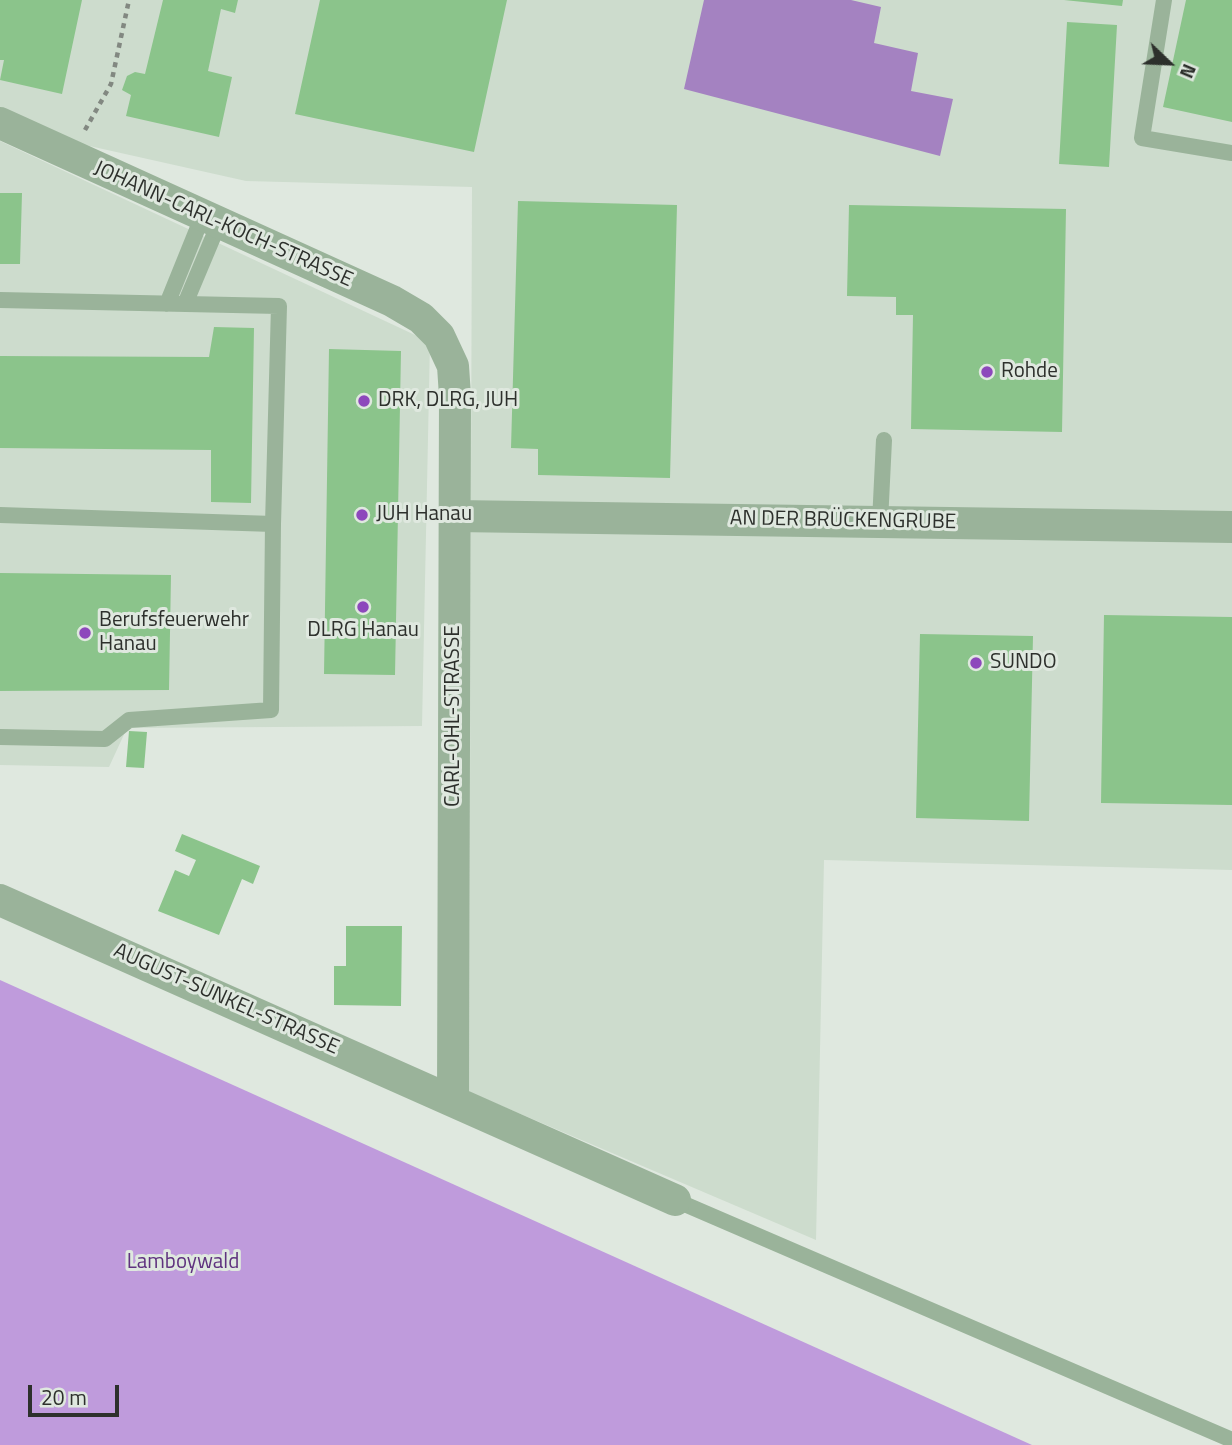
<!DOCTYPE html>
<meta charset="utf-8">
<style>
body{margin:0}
#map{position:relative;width:1232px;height:1445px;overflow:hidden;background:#dfe8df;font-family:"Titillium Web",sans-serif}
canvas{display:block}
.north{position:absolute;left:1134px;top:28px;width:70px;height:70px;-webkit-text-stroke:5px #dfe8df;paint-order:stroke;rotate:113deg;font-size:19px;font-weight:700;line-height:28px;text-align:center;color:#2d302c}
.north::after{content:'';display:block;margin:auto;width:24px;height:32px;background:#2d302c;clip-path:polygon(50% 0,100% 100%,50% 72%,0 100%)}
.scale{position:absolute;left:28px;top:1385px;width:91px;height:32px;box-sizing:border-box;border:4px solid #2d302c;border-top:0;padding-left:9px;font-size:21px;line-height:24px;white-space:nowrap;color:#2d302c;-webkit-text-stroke:5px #dfe8df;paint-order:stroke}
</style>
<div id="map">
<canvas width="1232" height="1445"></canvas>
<div class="north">N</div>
<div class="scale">20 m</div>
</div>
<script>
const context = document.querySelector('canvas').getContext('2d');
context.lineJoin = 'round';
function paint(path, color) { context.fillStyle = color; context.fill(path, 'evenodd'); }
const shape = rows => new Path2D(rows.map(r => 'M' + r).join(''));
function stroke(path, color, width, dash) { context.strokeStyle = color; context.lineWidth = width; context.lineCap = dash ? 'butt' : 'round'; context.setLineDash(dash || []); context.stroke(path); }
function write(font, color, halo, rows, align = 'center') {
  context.font = font + ' "Titillium Web",sans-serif'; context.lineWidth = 6; context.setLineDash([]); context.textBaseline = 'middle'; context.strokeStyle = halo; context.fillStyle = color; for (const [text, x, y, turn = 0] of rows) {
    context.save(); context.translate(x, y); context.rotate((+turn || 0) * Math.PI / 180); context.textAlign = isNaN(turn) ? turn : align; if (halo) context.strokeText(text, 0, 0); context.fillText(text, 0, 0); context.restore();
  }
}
const built = shape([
 [0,0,1232,0,1232,870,824,860,816,1240,469,1092,472,187,246,181,0,126],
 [0,141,430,342,422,726,127,728,109,767,0,765]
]);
const forest = shape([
 [0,980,1032,1445,0,1445]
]);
const water = shape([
 [704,0,851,0,881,7,874,43,918,53,911,91,953,99,940,156,684,89]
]);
const building = shape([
 [0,0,82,0,62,94,0,80,4,60,0,60],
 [163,0,238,0,235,13,221,9,208,71,232,77,219,137,126,116,131,95,122,90,127,76,135,72,145,74],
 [320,0,507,0,474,152,295,114],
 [1064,0,1123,0,1122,6],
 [1186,0,1232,0,1232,122,1163,107],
 [1067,22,1117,25,1109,167,1059,164],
 [0,193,22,193,20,264,0,264],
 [518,201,677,205,670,478,538,475,538,449,511,448],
 [849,205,1066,209,1062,432,911,429,913,315,896,315,896,297,847,296],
 [214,327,254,328,251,503,211,502,211,450,0,448,0,356,209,357],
 [329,349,401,351,395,675,324,674],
 [0,573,171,575,169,690,0,691],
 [1104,615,1232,617,1232,805,1101,803],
 [920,634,1033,636,1029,821,916,818],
 [129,731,147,732,144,768,126,767],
 [182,834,260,866,253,884,242,879,219,935,158,911,175,870,189,876,196,860,175,851],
 [346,926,402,926,401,1006,334,1005,334,966,346,966]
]);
const path = shape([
 [85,130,111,84,129,0]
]);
const lane = shape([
 [1164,0,1142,138,1232,153],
 [0,300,279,306,273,524,0,515],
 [167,304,203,215],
 [185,304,219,223],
 [880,522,884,440],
 [0,737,105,739,129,720,271,710,273,524],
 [675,1200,1232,1440]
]);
const street = shape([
 [0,123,392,301,421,318,439,336,453,366,455,396,453,1099],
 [455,516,1232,527],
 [0,900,675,1200]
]);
const markers = [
 [987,372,7,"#8d48bc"],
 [364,401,7,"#8d48bc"],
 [362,515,7,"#8d48bc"],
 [363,607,7,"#8d48bc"],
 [85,633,7,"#8d48bc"],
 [976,663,7,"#8d48bc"]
];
const streetNames = [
 ["JOHANN-CARL-KOCH-STRASSE",223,225,24],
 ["AN DER BRÜCKENGRUBE",843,521,1],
 ["CARL-OHL-STRASSE",454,716,-90],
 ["AUGUST-SUNKEL-STRASSE",226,1000,24]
];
const poiNames = [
 ["Rohde",1001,372],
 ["DRK, DLRG, JUH",378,401],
 ["JUH Hanau",376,515],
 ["Berufsfeuerwehr",99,621],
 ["Hanau",99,645],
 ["DLRG Hanau",363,631,"center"],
 ["SUNDO",990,663]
];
const parkNames = [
 ["Lamboywald",183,1263]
];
paint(built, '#cddccd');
paint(forest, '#bf9bdc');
paint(water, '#a482c1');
paint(building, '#8bc48b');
stroke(path, '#828881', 4.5, [5, 5]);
stroke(lane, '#9ab39a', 16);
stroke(street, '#9ab39a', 32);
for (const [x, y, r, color] of markers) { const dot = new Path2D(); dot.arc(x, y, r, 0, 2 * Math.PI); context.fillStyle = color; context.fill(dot); stroke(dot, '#dfe8df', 2.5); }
write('21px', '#2d302c', '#dfe8df', streetNames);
write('21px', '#2d302c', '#dfe8df', poiNames, 'left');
write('21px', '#5f327f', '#dfe8df', parkNames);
</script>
